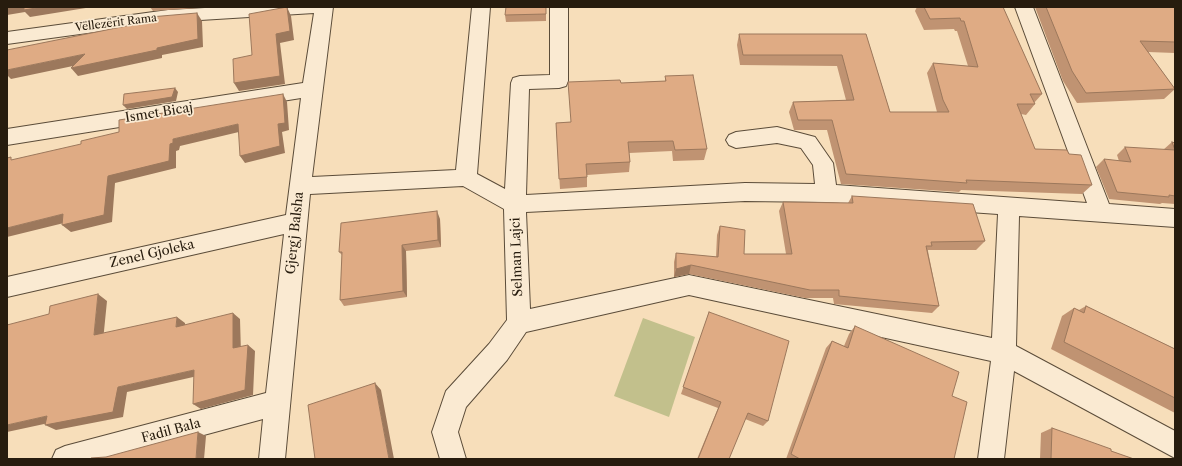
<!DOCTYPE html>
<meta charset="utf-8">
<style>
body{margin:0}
#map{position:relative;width:1182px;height:466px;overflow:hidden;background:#f7deba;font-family:"Libre Caslon Text",serif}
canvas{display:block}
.frame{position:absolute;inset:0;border:8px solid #271c0e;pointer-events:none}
</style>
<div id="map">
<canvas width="1182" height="466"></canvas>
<div class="frame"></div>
</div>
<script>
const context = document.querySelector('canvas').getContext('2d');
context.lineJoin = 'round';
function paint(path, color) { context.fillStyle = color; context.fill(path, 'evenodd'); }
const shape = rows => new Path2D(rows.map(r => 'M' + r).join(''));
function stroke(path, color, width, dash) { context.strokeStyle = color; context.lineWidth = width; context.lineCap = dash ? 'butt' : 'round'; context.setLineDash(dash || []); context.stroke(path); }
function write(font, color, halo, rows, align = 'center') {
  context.font = font + ' "Libre Caslon Text",serif'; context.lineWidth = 3.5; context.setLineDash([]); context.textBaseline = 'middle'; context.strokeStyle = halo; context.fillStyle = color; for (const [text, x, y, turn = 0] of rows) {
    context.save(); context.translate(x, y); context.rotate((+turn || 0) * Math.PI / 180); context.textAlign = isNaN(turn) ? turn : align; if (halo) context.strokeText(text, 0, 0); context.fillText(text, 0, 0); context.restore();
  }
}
const green = shape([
 [643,318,695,337,669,417,614,396]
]);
const minor = shape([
 [223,7,333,7,312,177,456,170,472,7,490,7,477,174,505,189,511,83,513,78,520,76,550,75,550,7,568,7,568,81,566,86,559,88,529,89,526,195,745,183,815,184,813,165,801,148,777,143,736,148,729,145,726,140,729,135,736,132,777,127,815,137,833,163,836,185,1087,203,1015,7,1033,7,1109,204,1175,209,1175,227,1019,216,1016,346,1175,431,1175,458,1014,371,1004,459,978,459,991,361,689,295,526,332,507,360,466,407,458,432,466,459,440,459,432,432,446,391,489,344,507,320,504,209,463,186,310,194,285,459,259,459,263,419,115,459,52,459,56,450,65,446,266,393,284,234,7,297,7,277,286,215,301,98,7,145,7,129,303,83,314,13,168,22,7,44,7,32,168,10,223,7],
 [745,201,826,202,998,214,992,338,689,275,530,309,526,212,745,201]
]);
const wall = shape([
 [150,7,213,7,153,11],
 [546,7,546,21,506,22,505,15],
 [917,7,1003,7,1042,94,1034,103,1035,104,1026,115,1021,114,1035,149,1069,154,1092,185,1082,194,961,190,959,192,841,184,827,130,794,130,789,112,793,102,846,100,837,66,740,65,737,45,739,34,866,34,890,112,937,112,927,73,933,63,968,66,957,31,955,31,954,29,924,30,915,11],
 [1035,7,1175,7,1175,53,1148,52,1175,89,1164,99,1077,103,1063,81],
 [665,76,707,149,704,160,673,161,672,151,629,153,630,162,629,172,587,175,587,187,560,189,556,123,571,122,621,83,665,81],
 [1172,142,1175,143,1175,204,1162,203,1160,204,1109,199,1096,167,1104,159,1119,161,1117,155,1125,147,1163,150],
 [852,196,985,241,976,250,928,250,928,251,939,306,932,313,834,304,833,298,805,298,689,274,674,277,674,262,676,253,716,257,717,235,720,226,744,254,786,254,779,211,783,202,848,203],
 [440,219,441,247,406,251,407,297,344,306,340,300,342,255,339,252],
 [1086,306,1175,349,1175,413,1051,349,1062,316,1074,308,1079,310],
 [709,312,768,421,763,426,745,419,729,459,697,459,718,408,681,394],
 [855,326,952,396,954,459,786,459,826,348,832,341,844,346,849,334],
 [1052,428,1111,451,1134,459,1040,459,1041,433]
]);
const shadedWall = shape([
 [7,7,92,7,30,17,25,12,7,15],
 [287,7,291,16,294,40,280,43,285,84,239,91,234,83,276,34],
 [197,13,202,21,203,47,162,55,162,58,78,76,71,68,157,48],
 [85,54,92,62,11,79,7,75,7,70],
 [175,88,178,92,176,101,127,109,123,105],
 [283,94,287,102,289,130,282,132,285,153,245,163,240,156,278,124],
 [238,124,243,131,180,146,179,150,176,151,176,168,115,183,112,222,71,232,62,225,108,176,170,144,173,139],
 [437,211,440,219,441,247,438,240],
 [63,214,72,221,7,237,7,228],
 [402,245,406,251,407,297,403,291],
 [691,265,689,274,674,277,676,269],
 [98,294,107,301,103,341,94,335],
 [233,313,240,319,241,354,233,348],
 [177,317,185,323,185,333,176,327],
 [248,345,255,351,253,395,201,409,193,404],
 [194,370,202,375,127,392,123,417,56,430,45,425,118,387],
 [375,383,381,390,394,459,389,459],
 [47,416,58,421,7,432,7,425],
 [198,432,206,436,204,459,196,459]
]);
const building = shape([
 [24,7,42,7,24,10,24,7],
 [287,7,290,31,276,34,280,76,234,83,233,59,252,55,249,14,287,7],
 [506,7,546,7,546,14,505,15,506,7],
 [924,7,1003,7,1042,94,1030,94,1035,104,1017,104,1035,149,1067,150,1069,154,1081,155,1092,185,966,180,967,183,846,174,832,120,798,120,793,102,854,100,842,55,743,55,739,34,866,34,890,112,949,112,943,100,933,63,978,67,964,21,961,21,960,18,930,19,924,7],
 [1046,7,1175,7,1175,42,1140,41,1175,89,1086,93,1072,71,1046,7],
 [197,13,198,39,157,48,157,50,71,68,85,54,7,70,7,50,151,21,150,17,197,13],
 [693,75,707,149,675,150,673,141,628,142,630,162,586,164,587,177,559,179,556,123,571,122,568,82,620,80,621,83,666,81,665,76,693,75],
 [175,88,172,97,123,105,124,94,175,88],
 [283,94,285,123,278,124,280,146,240,156,238,124,173,139,173,143,170,144,169,161,108,176,104,215,62,225,63,214,7,228,7,158,11,157,11,160,81,144,81,141,119,132,119,120,283,94],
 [1172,142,1175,143,1175,150,1172,142],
 [1125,147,1175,150,1175,196,1169,195,1169,197,1117,192,1104,159,1131,162,1125,147],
 [852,196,973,204,985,241,931,242,932,246,926,246,939,306,839,296,839,290,810,290,691,265,676,269,676,253,718,257,720,226,745,230,744,254,792,254,783,202,853,203,852,196],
 [437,211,438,240,402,245,403,291,340,300,342,252,339,252,341,223,437,211],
 [98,294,94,335,177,317,176,327,233,313,233,348,248,345,245,390,193,404,194,370,118,387,113,412,45,425,47,416,7,425,7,325,49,314,50,306,98,294],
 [1086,306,1175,349,1175,398,1064,342,1074,308,1084,313,1086,306],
 [709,312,789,341,768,421,748,413,729,459,698,459,721,402,683,387,709,312],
 [855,326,959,372,952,396,967,402,954,459,800,459,791,454,832,341,848,348,855,326],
 [375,383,389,459,315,459,308,405,375,383],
 [1052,428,1111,449,1111,451,1134,459,1051,459,1052,428],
 [198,432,196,459,91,459,91,458,106,457,198,432]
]);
const farStreetnames = [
 ["Vëllezërit Rama",116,23,-7]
];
const streetNames = [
 ["Ismet Bicaj",159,113,-9],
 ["Gjergj Balsha",295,233,-84],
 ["Zenel Gjoleka",152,254,-13],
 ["Selman Lajci",517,257,-92],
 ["Fadil Bala",171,431,-15]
];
paint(green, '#c2c08c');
stroke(minor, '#5b4c39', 2);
paint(minor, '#faead2');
paint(wall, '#c09372');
paint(shadedWall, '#9c785c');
paint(building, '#dfab84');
stroke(building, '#9c785c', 1);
write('11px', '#271c0e', '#faead2', farStreetnames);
write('13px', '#271c0e', '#faead2', streetNames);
</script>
